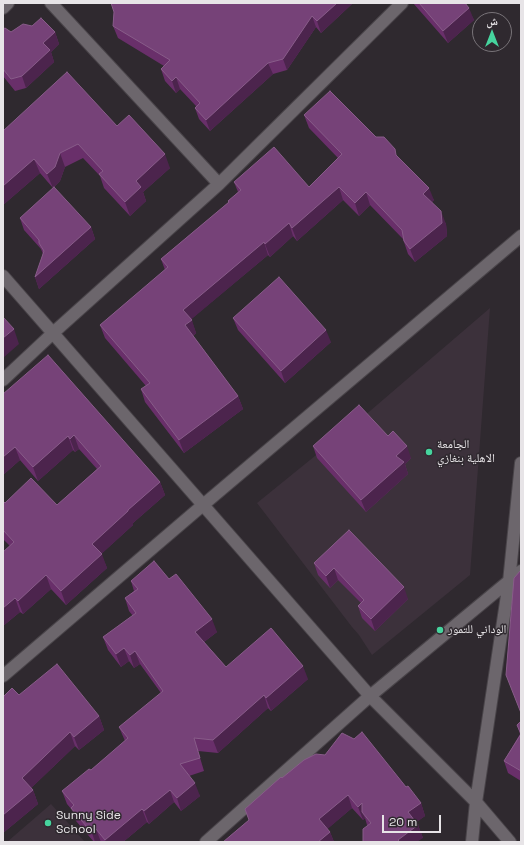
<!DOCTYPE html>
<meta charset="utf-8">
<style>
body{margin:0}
#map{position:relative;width:524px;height:845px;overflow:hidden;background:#2f292f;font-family:"Space Grotesk","Noto Naskh Arabic",sans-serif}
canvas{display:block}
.frame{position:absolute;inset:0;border:4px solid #e7e4e7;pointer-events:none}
.north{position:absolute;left:472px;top:12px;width:40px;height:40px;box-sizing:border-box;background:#2f292f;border:1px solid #797479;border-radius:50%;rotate:0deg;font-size:11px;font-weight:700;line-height:16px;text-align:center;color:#e7e4e7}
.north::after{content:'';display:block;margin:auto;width:14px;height:18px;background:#46d49e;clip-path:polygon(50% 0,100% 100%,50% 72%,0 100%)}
.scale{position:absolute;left:382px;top:815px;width:59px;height:18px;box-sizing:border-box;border:2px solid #e7e4e7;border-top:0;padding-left:5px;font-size:12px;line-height:14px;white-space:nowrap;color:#e7e4e7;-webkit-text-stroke:3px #2f292f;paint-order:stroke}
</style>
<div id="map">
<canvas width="524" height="845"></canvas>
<div class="frame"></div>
<div class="north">ش</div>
<div class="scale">20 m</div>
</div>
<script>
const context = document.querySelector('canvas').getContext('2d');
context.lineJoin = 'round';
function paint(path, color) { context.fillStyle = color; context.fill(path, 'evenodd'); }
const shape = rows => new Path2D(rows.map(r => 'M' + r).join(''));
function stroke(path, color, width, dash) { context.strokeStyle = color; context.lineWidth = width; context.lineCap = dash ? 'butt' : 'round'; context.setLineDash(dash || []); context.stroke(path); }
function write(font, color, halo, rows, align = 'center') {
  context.font = font + ' "Space Grotesk","Noto Naskh Arabic",sans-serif'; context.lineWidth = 3; context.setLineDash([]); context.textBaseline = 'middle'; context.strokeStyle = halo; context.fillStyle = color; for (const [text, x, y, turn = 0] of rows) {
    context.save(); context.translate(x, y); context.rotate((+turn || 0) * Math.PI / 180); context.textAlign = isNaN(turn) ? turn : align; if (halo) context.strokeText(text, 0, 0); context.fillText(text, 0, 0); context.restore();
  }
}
const built = shape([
 [490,308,470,575,372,655,359,635,352,627,257,503,363,417],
 [51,804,85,842,7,842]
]);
const minor = shape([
 [51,3,219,184],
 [3,8,8,3],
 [3,276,370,696,476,802,510,842],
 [3,380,53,333,219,184,402,3],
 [3,676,203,505,521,236],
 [206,842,370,696,521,571],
 [472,842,476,802,509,582,521,463]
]);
const wall = shape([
 [353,3,321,33,316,27,287,70,273,74,210,131,199,119,195,108,196,106,180,89,176,93,165,81,161,69,164,66,118,38,113,26,114,12],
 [413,3,465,3,474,20,448,43],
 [3,29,11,32,55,32,59,44,51,52,54,62,26,88,15,91,3,76],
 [304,115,376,137,397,156,434,200,432,202,446,224,447,236,415,262,408,254,403,239,370,205,359,216,343,200,297,241,293,236,270,257,268,255,191,319,196,333,193,336,238,396,243,409,184,453,145,402,141,389,146,386,105,338,100,325,165,270,161,259,228,203,228,201,238,192,234,182,309,187,338,158,309,128],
 [117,126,170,168,143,192,146,201,130,216,104,188,100,176,83,158,65,167,60,181,53,188,40,173,3,205,3,131],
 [20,218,91,227,95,239,39,289,35,277,43,254,41,249,24,230],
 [233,318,331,342,285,383,238,330],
 [3,394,160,482,165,495,133,523,133,525,101,554,107,568,66,605,51,589,23,614,20,612,3,626,3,552,10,546,3,539,3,501,5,503,57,505,97,469,79,449,75,452,73,450,38,481,20,460,3,475],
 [388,436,411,458,405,464,408,474,366,512,317,458,313,446],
 [349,530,408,599,375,631,362,618,358,606,361,603,338,580,330,588,318,575,314,563],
 [169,579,217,632,204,642,226,667,308,679,271,711,268,708,218,753,198,751,204,771,189,776,200,796,181,811,174,802,149,824,147,822,123,842,94,842,76,821,72,810,67,804,62,791,91,770,125,741,119,727,161,693,140,664,134,668,129,661,121,667,108,650,103,637,133,616,129,611,125,598,134,591,131,581],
 [19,695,99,716,104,730,79,750,75,746,31,788,33,790,38,804,3,833,3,697],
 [521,721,521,781,508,773,504,761,520,734,517,725],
 [282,778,406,787,421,803,425,816,416,822,418,825,423,838,367,825,365,818,363,820,352,808,327,829,330,832,334,842,223,842,249,820]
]);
const shadedWall = shape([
 [337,3,353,3,321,33,317,21],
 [469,8,474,20,448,43,443,31],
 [312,16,316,27,287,70,283,59],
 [55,32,59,44,51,52,54,62,26,88,22,76,43,43],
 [268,63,273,74,210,131,206,120],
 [176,77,180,89,176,93,172,81],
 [60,153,65,167,60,181,53,188,47,174],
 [165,154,170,168,143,192,146,201,130,216,125,202,136,181],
 [34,159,40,173,3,205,3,186],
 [339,187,343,200,297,241,292,228],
 [429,188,434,200,428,207,423,194],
 [366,192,370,205,359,216,355,203],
 [441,211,446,224,447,236,415,262,410,249],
 [289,223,293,236,270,257,265,244],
 [91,227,95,239,39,289,35,277],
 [264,242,268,255,187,323,183,310],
 [192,320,196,333,190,338,185,325],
 [14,329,19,344,3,358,3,338],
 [326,330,331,342,285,383,281,371],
 [238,396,243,409,184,453,179,440],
 [74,435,79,449,75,452,70,439],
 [68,436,73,450,38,481,33,467],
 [407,446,411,458,405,464,408,474,366,512,361,500,396,456],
 [15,447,20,460,3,475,3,457],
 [160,482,165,495,133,523,133,525,97,558,92,544,128,510],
 [102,554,107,568,66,605,61,591],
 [334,568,338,580,330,588,326,576],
 [46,575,51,589,23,614,18,601],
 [404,587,408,599,375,631,371,619],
 [15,598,20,612,3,626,3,608],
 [212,619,217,632,200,645,195,632],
 [124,648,129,661,121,667,116,654],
 [135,651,140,664,134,668,130,655],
 [303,666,308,679,271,711,266,698],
 [264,695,268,708,218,753,213,740],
 [99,716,104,730,79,750,74,737],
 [70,732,75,746,27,792,22,778],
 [195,783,200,796,181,811,177,798],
 [33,790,38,804,3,833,3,815],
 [170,790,174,802,149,824,144,811],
 [348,795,352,808,324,832,319,819],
 [362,803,362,812,365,818,363,820,358,807],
 [421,803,425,816,413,825,408,812],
 [142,809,147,822,123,842,106,842,105,840],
 [418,825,423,838,417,842,399,842,398,840],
 [96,829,101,842,95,842,92,833],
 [330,832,334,842,318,842]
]);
const building = shape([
 [111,3,337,3,317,21,312,16,283,59,268,63,206,120,195,108,200,103,176,77,172,81,161,69,170,60,113,26,114,12,111,3],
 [419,3,465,3,469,8,443,31,419,3],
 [41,18,55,32,43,43,50,50,22,76,11,79,3,69,3,29,5,28,11,32,23,24,32,26,41,18],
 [67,72,117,126,129,115,165,154,136,181,141,187,125,202,99,174,103,171,78,144,60,153,55,167,47,174,34,159,3,186,3,131,67,72],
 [330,91,376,137,384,137,395,149,396,155,429,188,423,194,441,211,442,223,410,249,404,241,402,230,366,192,355,203,339,187,292,228,289,223,265,244,264,242,183,310,192,320,185,325,238,396,179,440,141,389,150,383,100,325,168,267,161,259,229,202,228,201,241,190,234,182,274,147,309,187,342,154,304,115,330,91],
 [54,187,91,227,35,277,44,251,39,243,39,240,20,218,54,187],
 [279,277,326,330,281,371,233,318,279,277],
 [3,317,14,329,3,338,3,317],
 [48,355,160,482,128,510,128,511,92,544,102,554,61,591,46,575,18,601,15,598,3,608,3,552,14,542,3,530,3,501,5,503,31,478,57,505,101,466,74,435,70,439,68,436,33,467,15,447,3,457,3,394,48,355],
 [359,405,388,436,393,431,407,446,396,456,404,462,361,500,313,446,359,405],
 [349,530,404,587,371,619,358,606,364,600,334,568,326,576,314,563,349,530],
 [154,561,169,579,176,574,212,619,195,632,226,667,271,628,303,666,266,698,264,695,213,740,194,738,200,758,180,764,195,783,177,798,170,790,144,811,142,809,105,840,96,829,92,833,71,808,74,805,62,791,89,769,91,770,128,738,119,727,163,691,135,651,130,655,124,648,116,654,103,637,136,613,125,598,138,589,131,581,154,561],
 [521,570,521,713,506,675,514,578,521,570],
 [57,664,99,716,74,737,70,732,22,778,33,790,3,815,3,697,12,688,19,695,57,664],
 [521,721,521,771,504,761,521,734,517,725,521,721],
 [362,732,406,787,408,786,421,803,408,812,418,825,398,840,400,842,363,842,363,829,371,823,362,812,362,803,358,807,348,795,319,819,330,832,318,842,223,842,249,820,245,809,281,777,282,778,304,760,316,754,325,755,342,733,354,739,362,732]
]);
const markers = [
 [429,452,4,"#46d49e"],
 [440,630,4,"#46d49e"],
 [48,823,4,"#46d49e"]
];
const poiNames = [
 ["الجامعة",437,445],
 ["الاهلية بنغازي",437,459],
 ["الوداني للتمور",448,630],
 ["Sunny Side",56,816],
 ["School",56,830]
];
paint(built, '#3c313b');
stroke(minor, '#494449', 14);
stroke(minor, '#6c666c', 12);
paint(wall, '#692f6a');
paint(shadedWall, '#4c244d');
paint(building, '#764278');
stroke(building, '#885c89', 1);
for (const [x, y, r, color] of markers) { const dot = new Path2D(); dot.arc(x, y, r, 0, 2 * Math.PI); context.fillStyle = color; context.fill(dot); stroke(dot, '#2f292f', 1.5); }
write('12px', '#e7e4e7', '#2f292f', poiNames, 'left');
</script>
